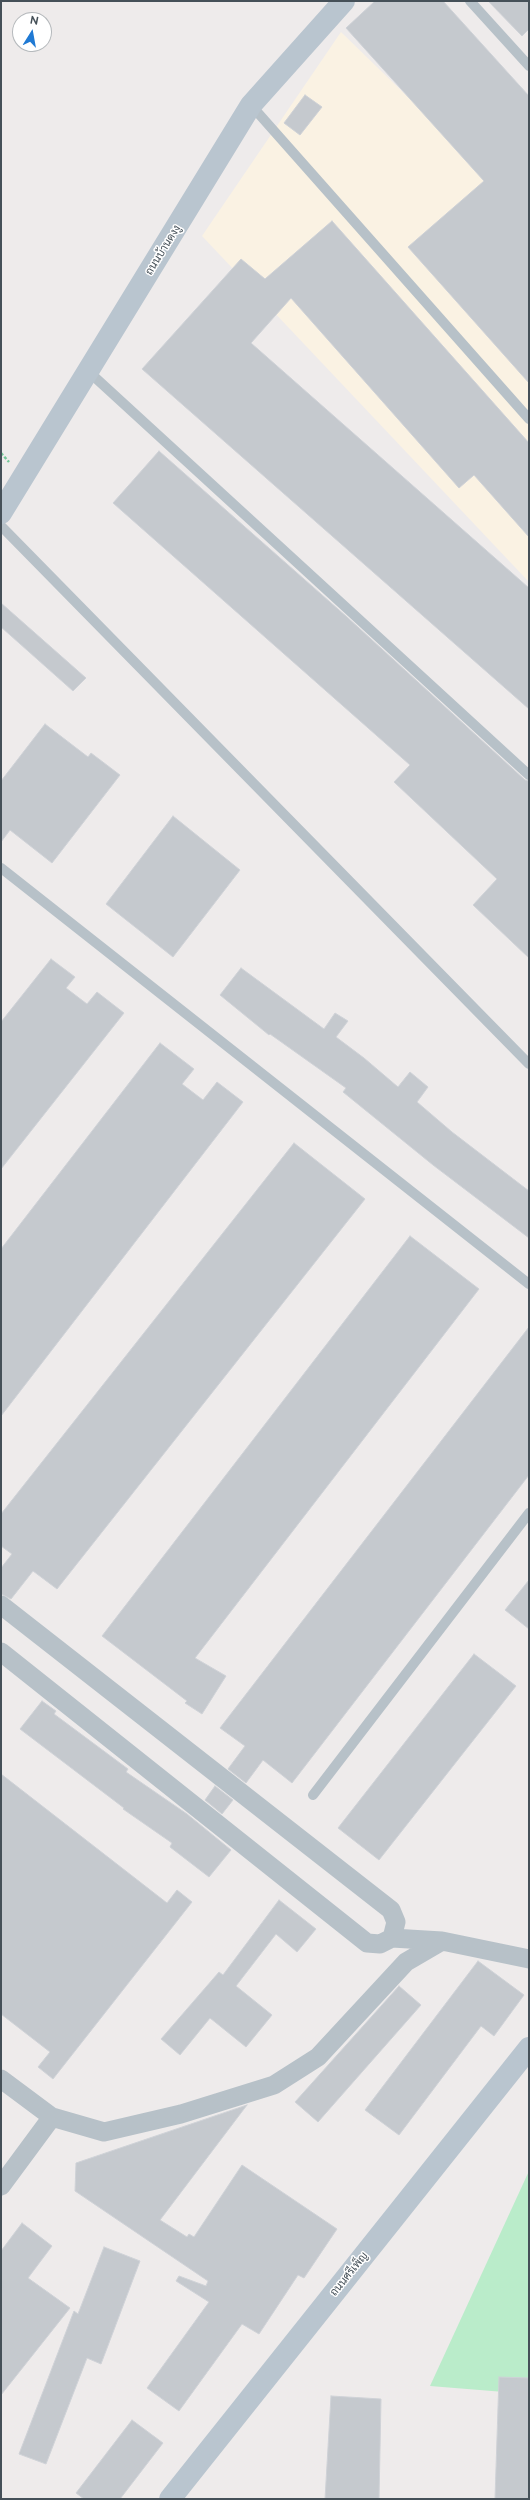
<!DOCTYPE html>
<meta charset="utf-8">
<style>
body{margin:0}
#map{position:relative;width:530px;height:2500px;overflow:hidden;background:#eeebeb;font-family:Raleway,sans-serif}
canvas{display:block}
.frame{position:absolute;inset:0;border:2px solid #455058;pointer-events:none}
.north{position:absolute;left:12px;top:12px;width:40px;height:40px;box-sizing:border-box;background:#fff;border:1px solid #b5b9bc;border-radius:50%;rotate:11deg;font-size:11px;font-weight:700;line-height:16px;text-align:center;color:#455058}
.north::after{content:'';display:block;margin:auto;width:14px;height:18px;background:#207ad4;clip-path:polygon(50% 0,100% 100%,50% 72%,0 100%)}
</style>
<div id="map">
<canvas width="530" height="2500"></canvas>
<div class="frame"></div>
<div class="north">N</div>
</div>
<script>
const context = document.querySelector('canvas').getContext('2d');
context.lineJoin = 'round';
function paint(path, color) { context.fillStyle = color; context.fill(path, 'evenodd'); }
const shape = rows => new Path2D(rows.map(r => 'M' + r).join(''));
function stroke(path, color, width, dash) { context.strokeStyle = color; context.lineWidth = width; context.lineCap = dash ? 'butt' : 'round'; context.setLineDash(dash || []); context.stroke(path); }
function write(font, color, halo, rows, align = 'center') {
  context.font = font + ' Raleway,Sarabun,sans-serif'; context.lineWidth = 3; context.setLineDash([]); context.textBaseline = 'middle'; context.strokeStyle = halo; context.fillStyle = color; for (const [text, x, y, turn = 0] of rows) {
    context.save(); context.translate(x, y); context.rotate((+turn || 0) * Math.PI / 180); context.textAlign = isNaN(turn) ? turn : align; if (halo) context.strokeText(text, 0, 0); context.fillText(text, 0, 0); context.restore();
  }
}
const commercial = shape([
 [341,32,529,215,529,582,202,236]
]);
const green = shape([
 [529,2171,529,2394,430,2386]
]);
const building = shape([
 [375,1,443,1,529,96,529,383,408,247,484,181,346,28,375,1],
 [488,1,529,1,529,29,522,36,488,1],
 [305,95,322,107,300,135,284,123,305,95],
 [332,221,529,443,529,537,474,475,459,488,291,298,251,343,529,588,529,709,142,369,241,259,265,279,332,221],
 [159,451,347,617,525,780,529,781,529,958,473,905,497,879,394,782,410,765,113,503,159,451],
 [1,603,86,678,73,691,1,627,1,603],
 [45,724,88,757,91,753,120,775,52,863,10,830,1,842,1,781,45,724],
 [173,816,240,870,173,957,106,904,173,816],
 [51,959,75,977,66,988,87,1004,97,992,124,1013,1,1169,1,1022,51,959],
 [241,968,324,1029,335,1013,348,1021,336,1037,364,1058,398,1087,410,1072,428,1087,417,1102,452,1132,529,1191,529,1238,433,1165,343,1092,346,1088,270,1034,269,1035,220,995,241,968],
 [160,1043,194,1069,182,1084,203,1100,217,1082,243,1102,1,1416,1,1249,160,1043],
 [294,1143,365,1199,57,1589,33,1571,11,1599,1,1594,1,1568,12,1554,1,1546,1,1514,294,1143],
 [410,1236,479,1289,195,1658,226,1676,202,1714,185,1703,187,1701,102,1636,410,1236],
 [529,1327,529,1475,292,1783,263,1760,246,1783,228,1769,245,1746,220,1728,529,1327],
 [529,1580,529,1629,505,1610,529,1580],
 [474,1654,516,1686,379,1860,338,1828,474,1654],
 [42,1701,56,1711,54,1714,128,1769,126,1772,187,1814,231,1850,209,1877,170,1847,172,1843,123,1809,124,1808,20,1729,42,1701],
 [1,1774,167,1903,177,1890,192,1902,53,2079,38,2067,50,2052,1,2014,1,1774],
 [215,1786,233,1800,222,1814,205,1800,215,1786],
 [279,1900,316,1929,297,1952,276,1934,236,1986,272,2015,246,2047,210,2018,180,2055,161,2039,219,1972,223,1975,279,1900],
 [478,1961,524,1995,494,2036,481,2026,399,2135,365,2110,478,1961],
 [399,1986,421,2005,318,2122,295,2102,399,1986],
 [247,2105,160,2220,187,2237,189,2234,194,2237,242,2165,337,2229,304,2278,298,2275,259,2334,242,2324,179,2411,147,2388,209,2302,176,2281,179,2276,206,2286,208,2281,75,2191,76,2163,247,2105],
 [22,2223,52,2246,28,2278,70,2308,1,2395,1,2251,22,2223],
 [104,2247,140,2261,101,2364,87,2358,46,2464,19,2454,74,2311,78,2314,104,2247],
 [499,2377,529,2378,529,2499,495,2499,499,2377],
 [331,2396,381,2399,379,2499,325,2499,331,2396],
 [132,2420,163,2443,120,2499,84,2499,76,2493,132,2420]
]);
const path = shape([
 [1,453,9,462]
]);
const lane = shape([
 [470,1,529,66],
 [251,105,529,419],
 [88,371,529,775],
 [1,526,529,1064],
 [1,868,529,1284],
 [313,1795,529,1513]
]);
const street = shape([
 [1,1605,391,1910,396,1922,392,1938,380,1944,367,1943,1,1652],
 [392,1938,442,1941],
 [1,2079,52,2117,104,2132,181,2114,274,2085,318,2057,406,1962,442,1941,529,1959],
 [1,2186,52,2117]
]);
const secondary = shape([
 [1,513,251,105,344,1],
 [170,2499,529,2048]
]);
const streetNames = [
 ["ถนนบ้านดงงู",163,250,-58],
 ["ถนนศรีเพ็ญ",349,2274,-51]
];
paint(commercial, '#faf2e3');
paint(green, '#baecca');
paint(building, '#c5c9ce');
stroke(building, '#cfd2d7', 1);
stroke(path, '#74c899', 2.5, [3, 2]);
stroke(lane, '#b7c1c8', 10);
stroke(street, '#b7c1c8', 19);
stroke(secondary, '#b9c5cf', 22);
write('11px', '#455058', '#fff', streetNames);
</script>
